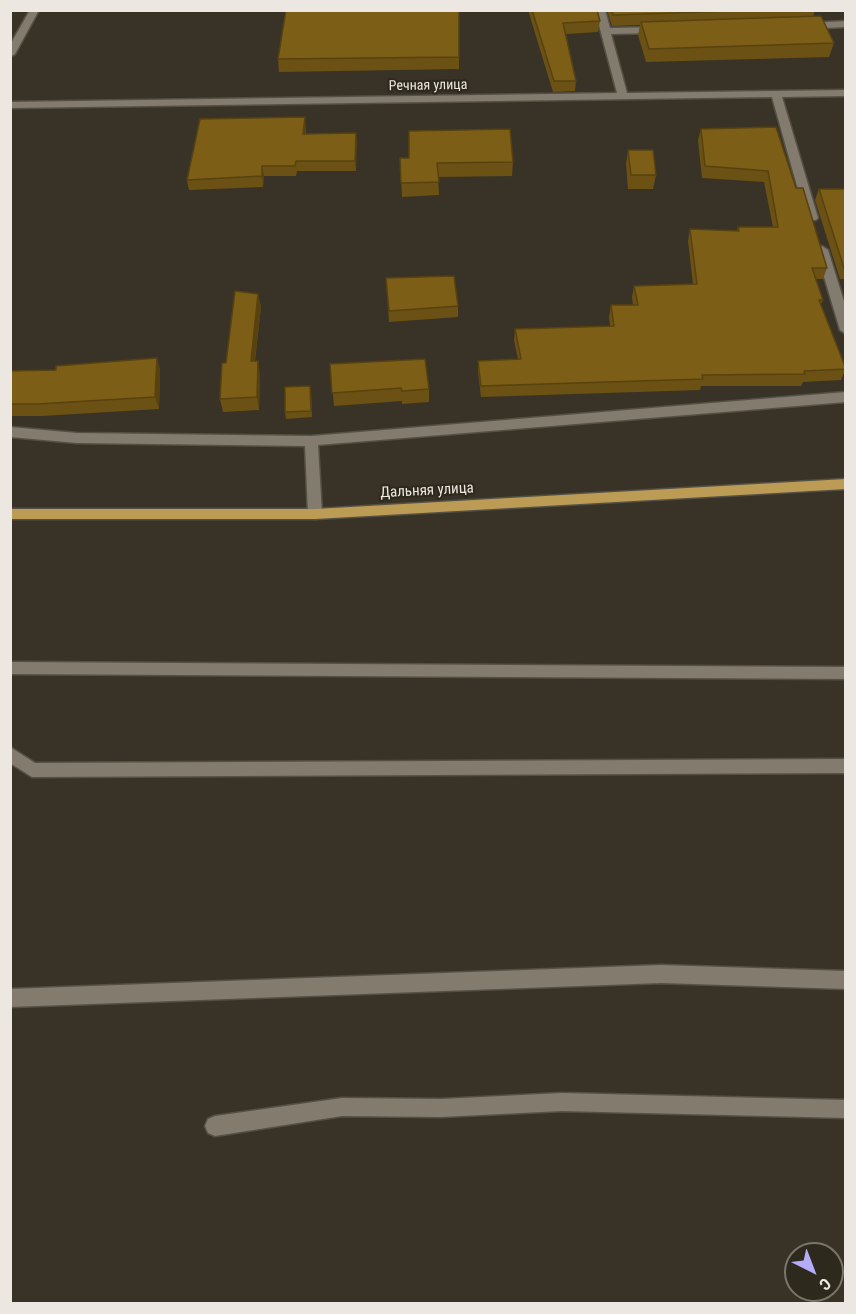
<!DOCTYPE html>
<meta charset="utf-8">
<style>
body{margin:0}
#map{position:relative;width:856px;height:1314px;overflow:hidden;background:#393327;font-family:"Roboto Condensed",sans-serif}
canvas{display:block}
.frame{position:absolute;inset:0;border:12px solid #ece8e1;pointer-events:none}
.north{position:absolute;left:784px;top:1242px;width:60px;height:60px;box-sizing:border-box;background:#2e291d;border:2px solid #7a756b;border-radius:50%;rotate:138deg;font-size:16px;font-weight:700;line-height:24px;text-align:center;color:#ece8e1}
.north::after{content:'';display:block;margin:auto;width:21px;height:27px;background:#b5acf8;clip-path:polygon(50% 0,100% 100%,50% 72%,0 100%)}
</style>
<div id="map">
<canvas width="856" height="1314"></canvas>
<div class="frame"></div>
<div class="north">С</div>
</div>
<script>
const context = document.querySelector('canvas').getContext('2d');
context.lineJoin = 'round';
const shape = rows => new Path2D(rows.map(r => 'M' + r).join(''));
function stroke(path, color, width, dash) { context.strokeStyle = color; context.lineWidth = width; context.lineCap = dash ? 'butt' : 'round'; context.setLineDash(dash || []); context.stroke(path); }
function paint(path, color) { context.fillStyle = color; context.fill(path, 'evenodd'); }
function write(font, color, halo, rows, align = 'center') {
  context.font = font + ' "Roboto Condensed",sans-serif'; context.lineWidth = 4.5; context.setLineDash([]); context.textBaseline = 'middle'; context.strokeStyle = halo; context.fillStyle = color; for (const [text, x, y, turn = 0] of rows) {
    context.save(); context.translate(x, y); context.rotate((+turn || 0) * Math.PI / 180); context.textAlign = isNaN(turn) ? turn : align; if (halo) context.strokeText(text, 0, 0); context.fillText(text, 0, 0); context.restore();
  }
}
const minor = shape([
 [30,10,39,10,15,54,10,57,10,45,30,10],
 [595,10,605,10,610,28,659,27,664,30,659,33,611,34,627,93,846,90,846,96,782,97,818,218,816,220,808,220,806,218,772,97,10,108,10,102,617,93,595,10],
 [846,21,846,27,806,29,801,26,806,23,846,21],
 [822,246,828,250,846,308,846,334,840,330,816,250,822,246],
 [846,392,846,402,318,445,322,514,315,519,308,514,305,446,77,443,10,437,10,427,77,433,311,436,846,392],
 [10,662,846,667,846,679,10,674,10,662],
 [10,747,35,763,846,759,846,773,32,777,10,763,10,747],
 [661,965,846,971,846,989,661,983,10,1007,10,989,661,965],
 [562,1093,846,1100,846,1118,562,1111,441,1117,342,1116,215,1136,208,1133,205,1126,208,1119,215,1116,342,1098,441,1099,562,1093]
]);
const major = shape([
 [846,479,846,489,315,519,10,519,10,509,315,509,846,479]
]);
const wall = shape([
 [528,10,597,10,600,21,598,32,566,34,576,81,575,91,553,92],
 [607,10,815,10,813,17,834,43,829,57,646,62,638,35,640,25,612,26],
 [459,57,459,69,279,72,278,59],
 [306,127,306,134,356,133,356,171,297,171,296,176,264,176,263,187,189,190,187,180],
 [701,129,796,188,827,268,823,279,816,279,823,300,821,304,846,368,841,380,803,382,801,386,701,386,700,390,481,397,478,372,478,361,518,359,514,340,515,329,610,326,609,317,611,305,633,305,632,297,634,286,693,284,688,241,690,229,737,231,738,227,773,227,764,182,702,178,698,140],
 [628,150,656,175,653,189,628,189,626,164],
 [400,158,513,162,512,176,438,177,439,195,402,197],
 [819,189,846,189,846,279,840,279,815,200],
 [386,278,458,306,458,317,389,322],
 [258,294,261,307,255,361,260,374,259,410,223,412,220,399,226,363],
 [157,358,160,370,159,409,42,416,10,416,10,371,56,370],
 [330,364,429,389,429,402,402,404,402,401,334,406],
 [311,392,312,417,286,419,285,412]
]);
const shadedWall = shape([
 [305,117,306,127,304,144,303,134],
 [356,133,357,144,356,171,355,161],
 [262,166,264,176,263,187,262,176],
 [258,294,261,307,253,375,251,361],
 [157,358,160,370,159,409,155,397],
 [258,361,260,374,259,410,257,397]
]);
const building = shape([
 [286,10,459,10,459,57,278,59,286,10],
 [532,10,597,10,600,21,563,23,576,81,554,81,532,10],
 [612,10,763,10,613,15,612,10],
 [821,16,834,43,649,49,641,22,821,16],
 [305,117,303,134,356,133,355,161,296,161,295,166,262,166,262,176,187,180,200,119,305,117],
 [776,127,796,188,803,188,827,268,812,268,823,300,819,300,846,369,804,371,805,374,702,375,703,379,481,386,478,361,521,359,515,329,614,326,611,305,638,305,634,286,697,284,690,229,739,231,738,227,778,227,768,171,705,166,701,129,776,127],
 [510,129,513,162,437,163,439,182,401,183,400,158,409,158,409,131,510,129],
 [628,150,653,150,656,175,631,175,628,150],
 [819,189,846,189,846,268,844,268,819,189],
 [454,276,458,306,389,311,386,278,454,276],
 [235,291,258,294,251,361,258,361,257,397,220,399,222,363,226,363,235,291],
 [157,358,155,397,37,404,10,404,10,371,56,370,56,366,157,358],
 [425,359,429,389,402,391,401,388,332,393,330,364,425,359],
 [310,386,311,411,285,412,285,387,310,386]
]);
const farStreetnames = [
 ["Речная улица",428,86,-1]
];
const streetNames = [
 ["Дальняя улица",427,491,-3]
];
stroke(minor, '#555046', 3);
stroke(major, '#555046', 3);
paint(minor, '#827b6e');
paint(major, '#bc9c55');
paint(wall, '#6b5114');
paint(shadedWall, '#574210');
paint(building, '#7c5e17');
stroke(building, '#574210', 1.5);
write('14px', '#ece8e1', '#2e291d', farStreetnames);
write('15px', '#ece8e1', '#2e291d', streetNames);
</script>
